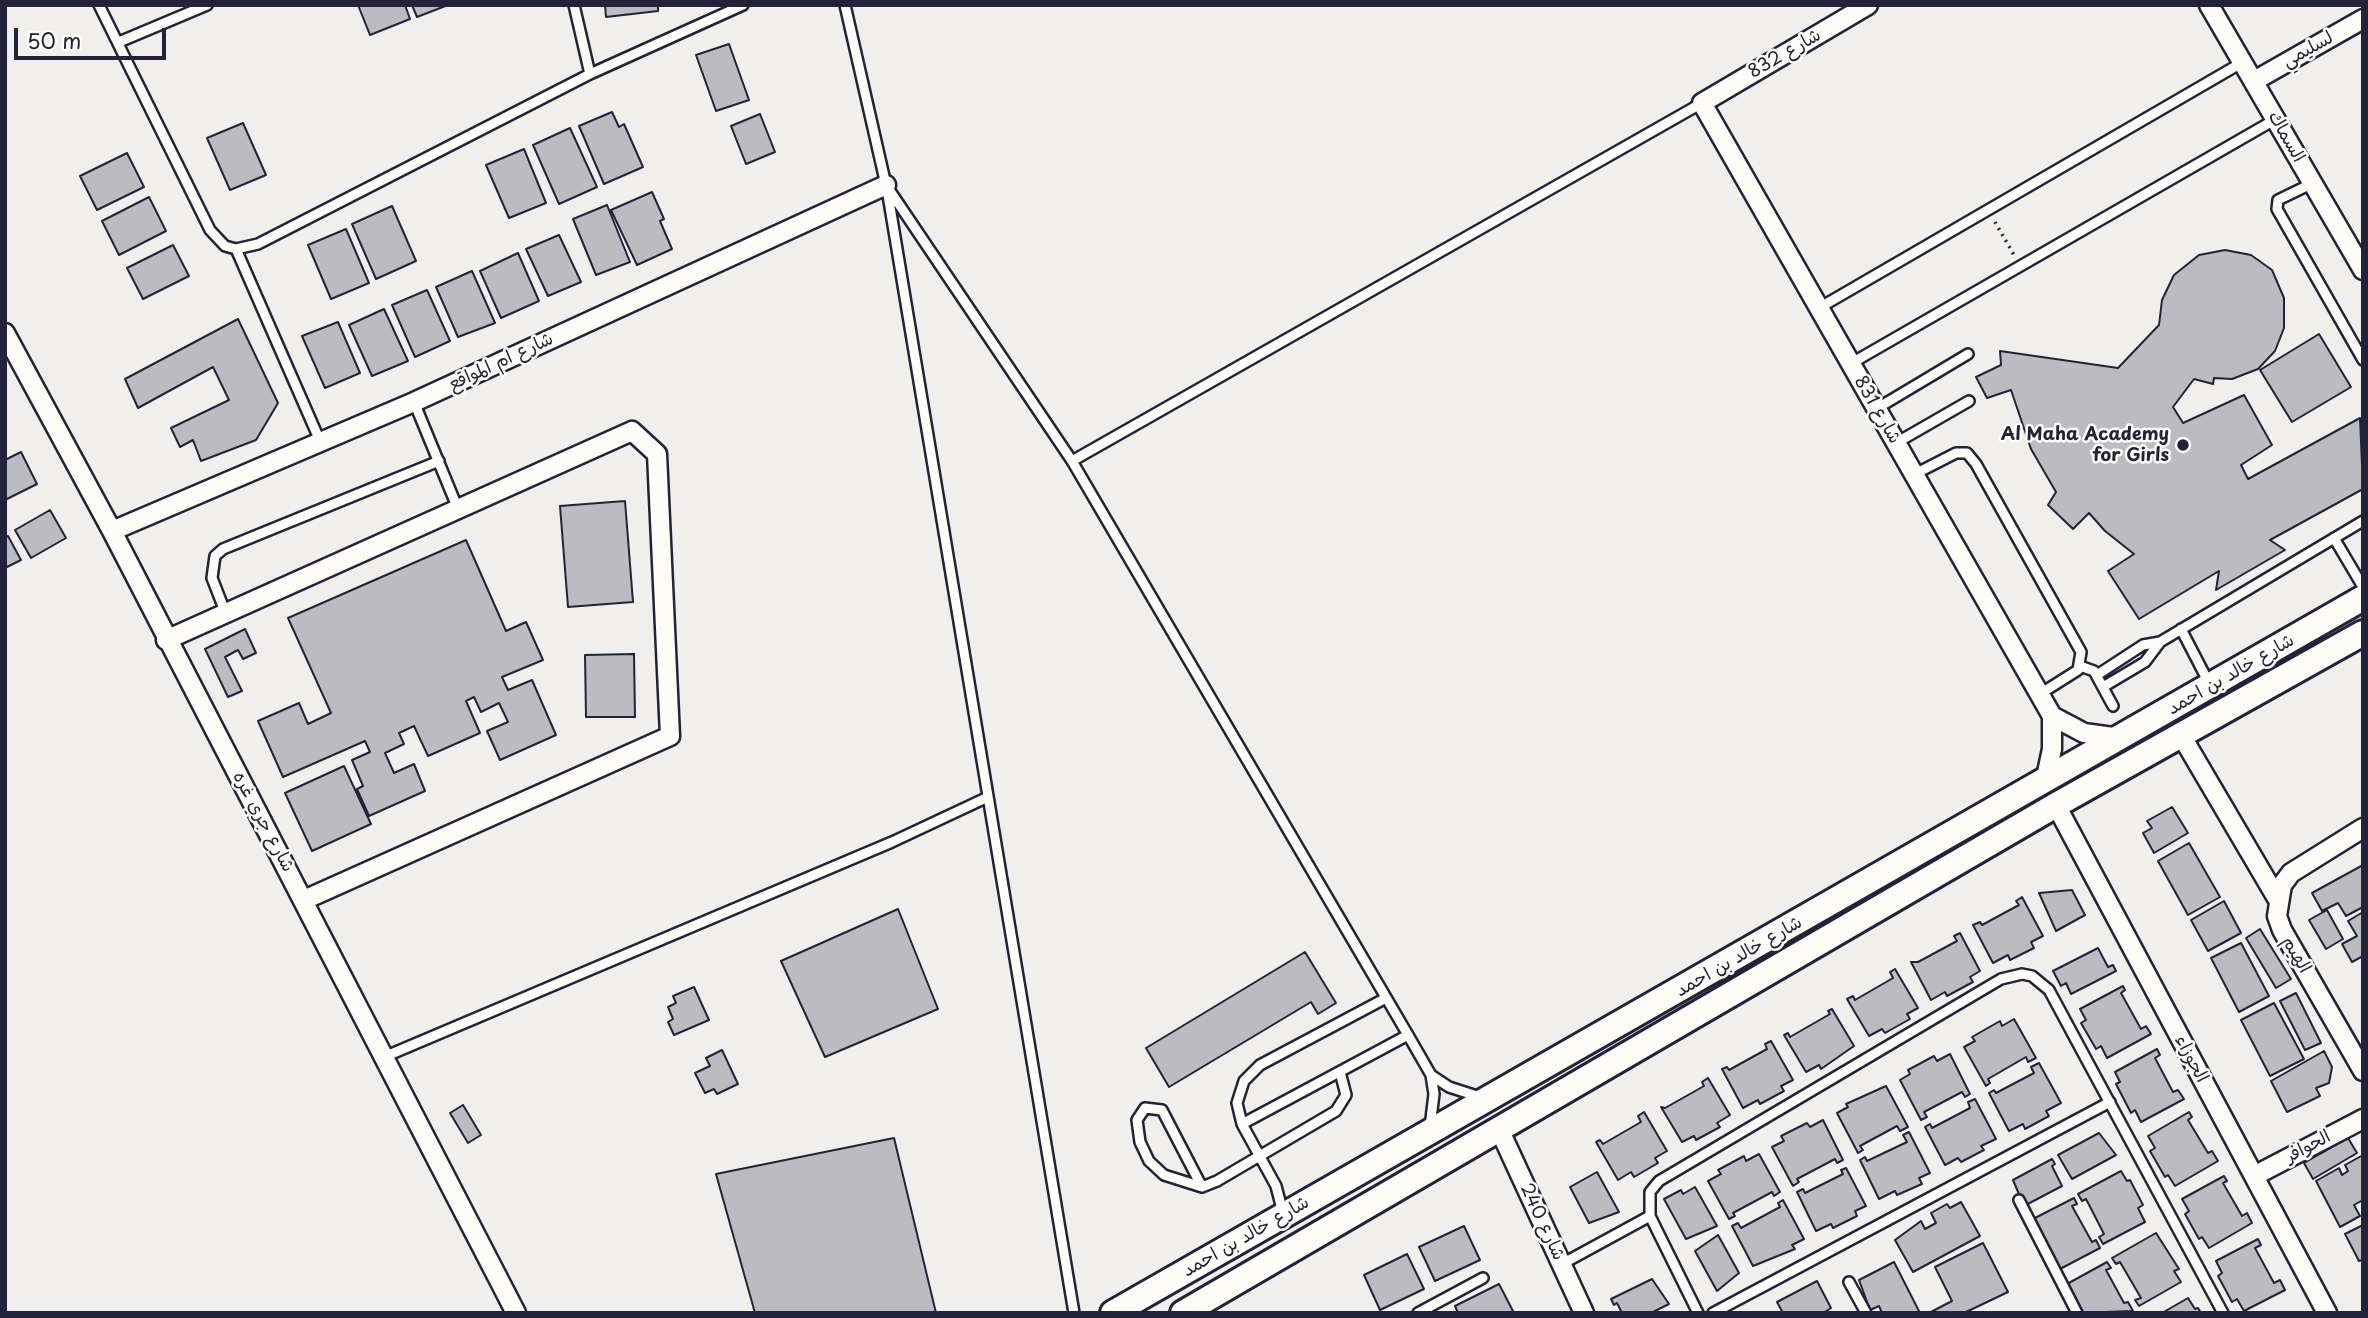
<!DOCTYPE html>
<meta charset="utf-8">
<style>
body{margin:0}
#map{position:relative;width:2368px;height:1318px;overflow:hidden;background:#f0efec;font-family:"Playpen Sans",sans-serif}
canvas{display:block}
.frame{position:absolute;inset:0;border:7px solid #22223b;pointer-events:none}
.scale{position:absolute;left:14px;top:28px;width:152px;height:32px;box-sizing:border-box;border:4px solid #22223b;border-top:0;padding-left:9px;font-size:21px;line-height:24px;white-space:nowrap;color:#22223b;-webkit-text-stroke:5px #fdfcf7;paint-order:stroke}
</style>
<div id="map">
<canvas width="2368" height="1318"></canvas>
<div class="frame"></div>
<div class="scale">50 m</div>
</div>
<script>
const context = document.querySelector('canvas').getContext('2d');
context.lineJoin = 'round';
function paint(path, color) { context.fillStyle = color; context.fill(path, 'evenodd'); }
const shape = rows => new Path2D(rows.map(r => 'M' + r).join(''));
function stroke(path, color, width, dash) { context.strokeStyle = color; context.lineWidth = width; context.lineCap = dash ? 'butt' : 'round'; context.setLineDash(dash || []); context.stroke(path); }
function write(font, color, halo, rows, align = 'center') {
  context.font = font + ' "Playpen Sans","Playpen Sans Arabic",sans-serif'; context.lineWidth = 5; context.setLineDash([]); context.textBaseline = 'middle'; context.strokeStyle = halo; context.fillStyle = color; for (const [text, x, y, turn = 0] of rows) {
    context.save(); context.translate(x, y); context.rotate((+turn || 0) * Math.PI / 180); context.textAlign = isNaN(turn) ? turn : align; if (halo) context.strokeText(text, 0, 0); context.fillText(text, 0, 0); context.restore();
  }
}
const building = shape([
 [358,5,405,5,410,19,370,35,358,5],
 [412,5,448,5,417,17,412,5],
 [605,5,658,5,658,11,606,17,605,5],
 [729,44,749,100,716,111,696,55,729,44],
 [612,112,619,127,624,124,643,167,604,184,579,126,612,112],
 [760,114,775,152,746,164,731,126,760,114],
 [243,123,266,175,230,190,207,138,243,123],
 [570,128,597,187,559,204,533,145,570,128],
 [524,149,546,203,509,218,486,165,524,149],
 [127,153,144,187,97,210,80,176,127,153],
 [652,192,664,219,660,221,672,249,637,265,611,210,652,192],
 [149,197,166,231,119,255,102,221,149,197],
 [607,205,630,262,596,275,573,219,607,205],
 [392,206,416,261,376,279,352,224,392,206],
 [346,229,369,283,331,299,308,245,346,229],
 [559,235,581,282,548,296,526,249,559,235],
 [173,245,189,276,143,299,127,268,173,245],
 [2225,250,2251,255,2272,270,2284,298,2284,328,2275,351,2258,369,2232,379,2214,378,2213,384,2194,379,2173,407,2183,423,2244,395,2272,445,2241,465,2248,479,2360,418,2363,489,2270,540,2285,550,2216,590,2219,571,2139,619,2108,571,2134,554,2105,531,2089,513,2073,529,2048,505,2056,492,2031,449,2011,390,1987,398,1976,377,2001,365,2000,351,2118,368,2159,325,2162,300,2174,275,2199,255,2225,250],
 [518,253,539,301,501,318,480,271,518,253],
 [472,271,495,323,458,337,436,287,472,271],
 [427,290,450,341,415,357,392,305,427,290],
 [384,309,408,361,372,376,349,325,384,309],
 [238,319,278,403,256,440,201,461,193,440,180,447,171,428,229,400,213,367,138,408,125,379,238,319],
 [338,322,360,373,325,388,302,336,338,322],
 [2319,334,2351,387,2292,422,2260,370,2319,334],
 [21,452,37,484,5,500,5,460,21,452],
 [625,501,633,602,568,607,560,506,625,501],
 [50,510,66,538,31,558,15,530,50,510],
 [8,536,21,560,5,568,5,538,8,536],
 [466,540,506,631,526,622,543,660,502,677,508,690,532,680,556,735,500,760,487,731,508,722,499,703,481,712,474,697,466,701,480,733,428,756,414,726,399,733,404,744,385,753,394,773,414,764,425,791,369,816,357,789,363,786,352,760,370,752,365,741,283,777,258,721,299,703,308,724,331,713,288,618,466,540],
 [245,629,256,653,243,659,238,650,225,657,242,691,228,697,205,649,245,629],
 [634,654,635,717,586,717,585,655,634,654],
 [344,766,371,824,312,851,285,793,344,766],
 [2172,807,2188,833,2154,853,2143,833,2152,828,2147,821,2172,807],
 [2189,843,2220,897,2188,915,2158,861,2189,843],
 [2363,865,2363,907,2346,916,2338,903,2322,911,2312,893,2363,865],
 [2072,890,2085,915,2056,931,2039,893,2072,890],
 [2022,897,2043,936,2031,942,2034,948,2010,960,2008,955,1993,963,1973,925,1980,922,1982,925,2019,905,2016,901,2022,897],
 [2224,901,2241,933,2208,951,2191,920,2224,901],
 [898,909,938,1009,825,1057,781,961,898,909],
 [2327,910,2343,939,2326,949,2309,920,2327,910],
 [2363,912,2363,956,2352,962,2342,944,2357,936,2348,921,2363,912],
 [2260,929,2291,979,2276,988,2246,938,2260,929],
 [1960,933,1980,971,1970,977,1973,982,1947,996,1945,992,1931,1000,1911,962,1918,962,1957,941,1954,936,1960,933],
 [2241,943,2269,996,2239,1012,2211,958,2241,943],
 [2098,948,2108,967,2113,965,2116,971,2071,994,2066,983,2061,986,2053,971,2098,948],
 [1305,952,1336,1003,1318,1014,1311,1002,1169,1087,1146,1048,1305,952],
 [1895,969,1918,1008,1907,1014,1910,1019,1885,1033,1882,1029,1869,1036,1847,999,1853,996,1855,1000,1893,978,1890,972,1895,969],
 [2123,986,2125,990,2121,993,2141,1029,2146,1026,2151,1034,2107,1058,2101,1046,2096,1049,2081,1023,2086,1020,2080,1009,2123,986],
 [694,987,709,1020,674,1035,668,1022,673,1019,668,1007,676,1003,673,996,694,987],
 [2296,993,2321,1043,2305,1050,2280,1001,2296,993],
 [2274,1003,2304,1059,2270,1076,2241,1020,2274,1003],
 [1832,1009,1854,1046,1821,1069,1819,1065,1806,1072,1784,1035,1788,1033,1790,1037,1830,1014,1828,1011,1832,1009],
 [2014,1019,2036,1058,2028,1062,2026,1057,1988,1079,1990,1083,1986,1086,1964,1047,1975,1041,1972,1037,2000,1021,2002,1026,2014,1019],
 [1771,1041,1793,1080,1781,1086,1784,1091,1760,1104,1758,1100,1743,1108,1722,1069,1727,1067,1729,1070,1767,1049,1765,1044,1771,1041],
 [2157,1049,2160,1055,2155,1058,2173,1092,2178,1090,2184,1099,2141,1122,2135,1110,2131,1113,2116,1084,2120,1082,2115,1072,2157,1049],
 [722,1050,738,1084,717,1094,714,1089,705,1093,695,1073,710,1066,706,1058,722,1050],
 [2324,1051,2332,1067,2329,1083,2316,1088,2320,1096,2287,1112,2271,1081,2324,1051],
 [1950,1054,1970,1094,1965,1097,1962,1092,1924,1112,1927,1117,1921,1120,1900,1080,1910,1074,1908,1070,1934,1056,1937,1061,1950,1054],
 [2039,1063,2061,1103,2046,1111,2049,1116,2025,1129,2023,1124,2009,1131,1989,1093,1994,1090,1996,1093,2034,1073,2031,1067,2039,1063],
 [1708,1078,1730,1115,1717,1123,1720,1127,1696,1140,1694,1136,1682,1142,1661,1107,1665,1108,1704,1086,1702,1082,1708,1078],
 [1886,1086,1908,1127,1900,1131,1897,1126,1860,1146,1863,1150,1858,1153,1837,1113,1848,1107,1846,1104,1886,1086],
 [1975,1099,1996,1139,1981,1146,1984,1150,1961,1162,1958,1158,1945,1165,1925,1127,1930,1124,1932,1128,1970,1108,1968,1102,1975,1099],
 [463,1105,481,1135,468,1143,450,1113,463,1105],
 [1644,1112,1667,1151,1655,1158,1658,1163,1634,1177,1631,1172,1618,1180,1596,1142,1600,1140,1603,1144,1641,1122,1638,1116,1644,1112],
 [2189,1112,2192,1117,2188,1120,2208,1153,2212,1151,2218,1161,2175,1186,2168,1175,2165,1177,2150,1151,2155,1148,2148,1136,2189,1112],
 [1823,1120,1843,1160,1837,1163,1835,1159,1797,1179,1799,1182,1793,1186,1772,1147,1784,1141,1781,1136,1807,1123,1810,1127,1823,1120],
 [1909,1132,1930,1173,1919,1178,1922,1184,1897,1195,1895,1191,1879,1199,1860,1160,1865,1157,1867,1161,1907,1142,1903,1135,1909,1132],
 [2099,1133,2116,1155,2072,1179,2058,1155,2099,1133],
 [894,1138,936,1313,755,1313,716,1174,894,1138],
 [2348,1138,2357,1153,2313,1179,2304,1163,2348,1138],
 [1759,1154,1780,1192,1774,1196,1772,1192,1733,1213,1735,1216,1729,1219,1708,1181,1721,1174,1718,1170,1744,1156,1746,1161,1759,1154],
 [2363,1155,2363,1200,2354,1205,2360,1216,2340,1227,2316,1181,2339,1168,2342,1175,2348,1171,2345,1165,2363,1155],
 [2052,1159,2055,1164,2052,1166,2062,1186,2024,1206,2013,1180,2052,1159],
 [1846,1168,1866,1206,1855,1211,1857,1216,1833,1228,1831,1224,1816,1231,1797,1192,1803,1189,1805,1193,1843,1174,1841,1170,1846,1168],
 [2121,1171,2127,1181,2130,1180,2143,1205,2138,1208,2145,1222,2103,1244,2099,1237,2104,1234,2086,1199,2082,1201,2078,1194,2121,1171],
 [1597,1172,1619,1212,1589,1223,1570,1187,1597,1172],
 [2224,1176,2227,1181,2223,1183,2242,1216,2247,1213,2252,1223,2209,1248,2202,1237,2199,1239,2185,1214,2189,1211,2182,1199,2224,1176],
 [1695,1187,1717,1226,1686,1239,1664,1199,1681,1190,1683,1194,1695,1187],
 [2074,1198,2077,1204,2072,1206,2092,1242,2096,1240,2100,1248,2060,1269,2053,1256,2050,1258,2033,1219,2074,1198],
 [1783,1200,1804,1239,1792,1245,1795,1249,1753,1266,1732,1226,1738,1223,1741,1228,1780,1207,1778,1203,1783,1200],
 [1961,1202,1980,1236,1913,1272,1895,1240,1921,1221,1925,1229,1936,1223,1931,1213,1947,1204,1950,1208,1961,1202],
 [2363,1225,2363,1260,2359,1261,2345,1234,2363,1225],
 [1464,1226,1480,1260,1435,1281,1419,1247,1464,1226],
 [2156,1233,2179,1269,2174,1271,2181,1282,2139,1306,2135,1300,2141,1298,2120,1262,2116,1264,2112,1258,2156,1233],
 [1718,1235,1739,1273,1717,1291,1695,1251,1718,1235],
 [2258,1239,2261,1245,2255,1248,2274,1283,2280,1280,2285,1290,2244,1311,2237,1299,2232,1302,2218,1276,2222,1273,2216,1261,2258,1239],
 [1983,1243,2008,1292,1964,1313,1929,1313,1952,1301,1935,1267,1983,1243],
 [1407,1254,1424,1289,1380,1310,1364,1275,1407,1254],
 [1894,1262,1920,1313,1882,1313,1879,1306,1870,1310,1859,1280,1894,1262],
 [2107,1262,2111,1268,2106,1270,2124,1303,2128,1302,2133,1311,2079,1313,2067,1284,2107,1262],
 [1652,1279,1669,1304,1651,1313,1622,1313,1617,1303,1614,1305,1611,1299,1652,1279],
 [1817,1281,1831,1308,1823,1313,1783,1313,1777,1302,1817,1281],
 [1499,1284,1514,1313,1458,1313,1455,1306,1499,1284],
 [2188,1298,2195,1309,2198,1308,2201,1313,2162,1313,2188,1298]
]);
const path = shape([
 [1995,222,2014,255]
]);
const lane = shape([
 [99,5,210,230,225,246,236,249,258,244,590,74,743,5],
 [574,5,590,74],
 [845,5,886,185,1072,461,1408,1035,1431,1075,1434,1094,1430,1127],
 [119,42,207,5],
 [2313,183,2278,200,2277,209,2363,360],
 [887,189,1074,1313],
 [236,249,320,441],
 [1819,308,2243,62],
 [1850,364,2276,119],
 [414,402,458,509],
 [1876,409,1968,354],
 [1896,443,1969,401],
 [1072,461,1702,103],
 [1915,474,1956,453,1967,453,1976,464,2081,652,2078,670,2040,694],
 [2334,538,2363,587],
 [226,614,212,578,215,556,223,549,439,461],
 [2181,629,2210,685],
 [2080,666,2094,671,2113,706],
 [2097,675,2143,645,2160,642,2363,521],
 [2103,687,2145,662,2160,642],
 [384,1057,892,842,988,797],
 [1431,1075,1449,1087,1480,1097],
 [1242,1124,1408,1035],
 [1202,1187,1162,1110,1145,1108,1137,1120,1140,1142,1149,1161,1164,1175,1202,1187,1217,1181,1336,1111,1346,1095,1340,1072],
 [2019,1200,2077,1313],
 [1283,1213,1276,1186,1242,1124,1237,1103,1244,1081,1260,1065,1386,998],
 [1562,1264,1650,1216],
 [1849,1282,1866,1313],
 [1418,1313,1483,1278],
 [1698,1313,1650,1216,1650,1192,1659,1181,2001,979,2022,974,2032,976,2049,990,2223,1313],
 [1713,1313,2110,1102]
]);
const street = shape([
 [1868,5,1702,103,2052,716,2052,749,2045,782],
 [2209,5,2363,270],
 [2254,81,2363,19],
 [5,333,112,531,516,1313],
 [112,531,414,402,886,185],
 [166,640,632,431,657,454,670,736,304,900],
 [2052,716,2084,733,2120,738],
 [2181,735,2278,900],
 [2056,805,2327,1313],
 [2363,828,2291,873,2282,885,2277,916,2282,930,2363,1071],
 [1500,1131,1584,1313],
 [2254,1176,2363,1119]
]);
const secondary = shape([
 [1113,1313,2363,598],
 [1183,1313,2056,805,2363,633]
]);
const markers = [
 [2183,445,7,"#22223b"]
];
const streetNames = [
 ["لسليمي",2308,50,-29],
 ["شارع 832",1785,54,-30],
 ["السماك",2286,137,60],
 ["شارع ام المواقع",501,362,-25],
 ["شارع 831",1877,410,60],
 ["شارع خالد بن احمد",2231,675,-30],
 ["شارع جري غره",263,822,62],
 ["الهيم",2296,955,60],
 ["شارع خالد بن احمد",1739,957,-30],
 ["الجوزاء",2191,1059,62],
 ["الحوافر",2308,1147,-28],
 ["شارع 240",1542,1222,65],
 ["شارع خالد بن احمد",1246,1237,-30]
];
const poiNames = [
 ["Al Maha Academy",2169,435],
 ["for Girls",2169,456]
];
paint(building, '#bcbcc0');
stroke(building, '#22223b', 2);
stroke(lane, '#22223b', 14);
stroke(street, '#22223b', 23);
stroke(secondary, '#22223b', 30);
stroke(path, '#22223b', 3.5, [2, 5]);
stroke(lane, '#fdfcf7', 9);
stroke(street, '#fdfcf7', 18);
stroke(secondary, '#fdfcf7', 24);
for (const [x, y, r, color] of markers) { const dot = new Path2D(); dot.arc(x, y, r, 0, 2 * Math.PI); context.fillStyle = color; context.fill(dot); stroke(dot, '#fdfcf7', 2.5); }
write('18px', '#22223b', '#fdfcf7', streetNames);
write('bold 18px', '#22223b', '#fdfcf7', poiNames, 'right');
</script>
